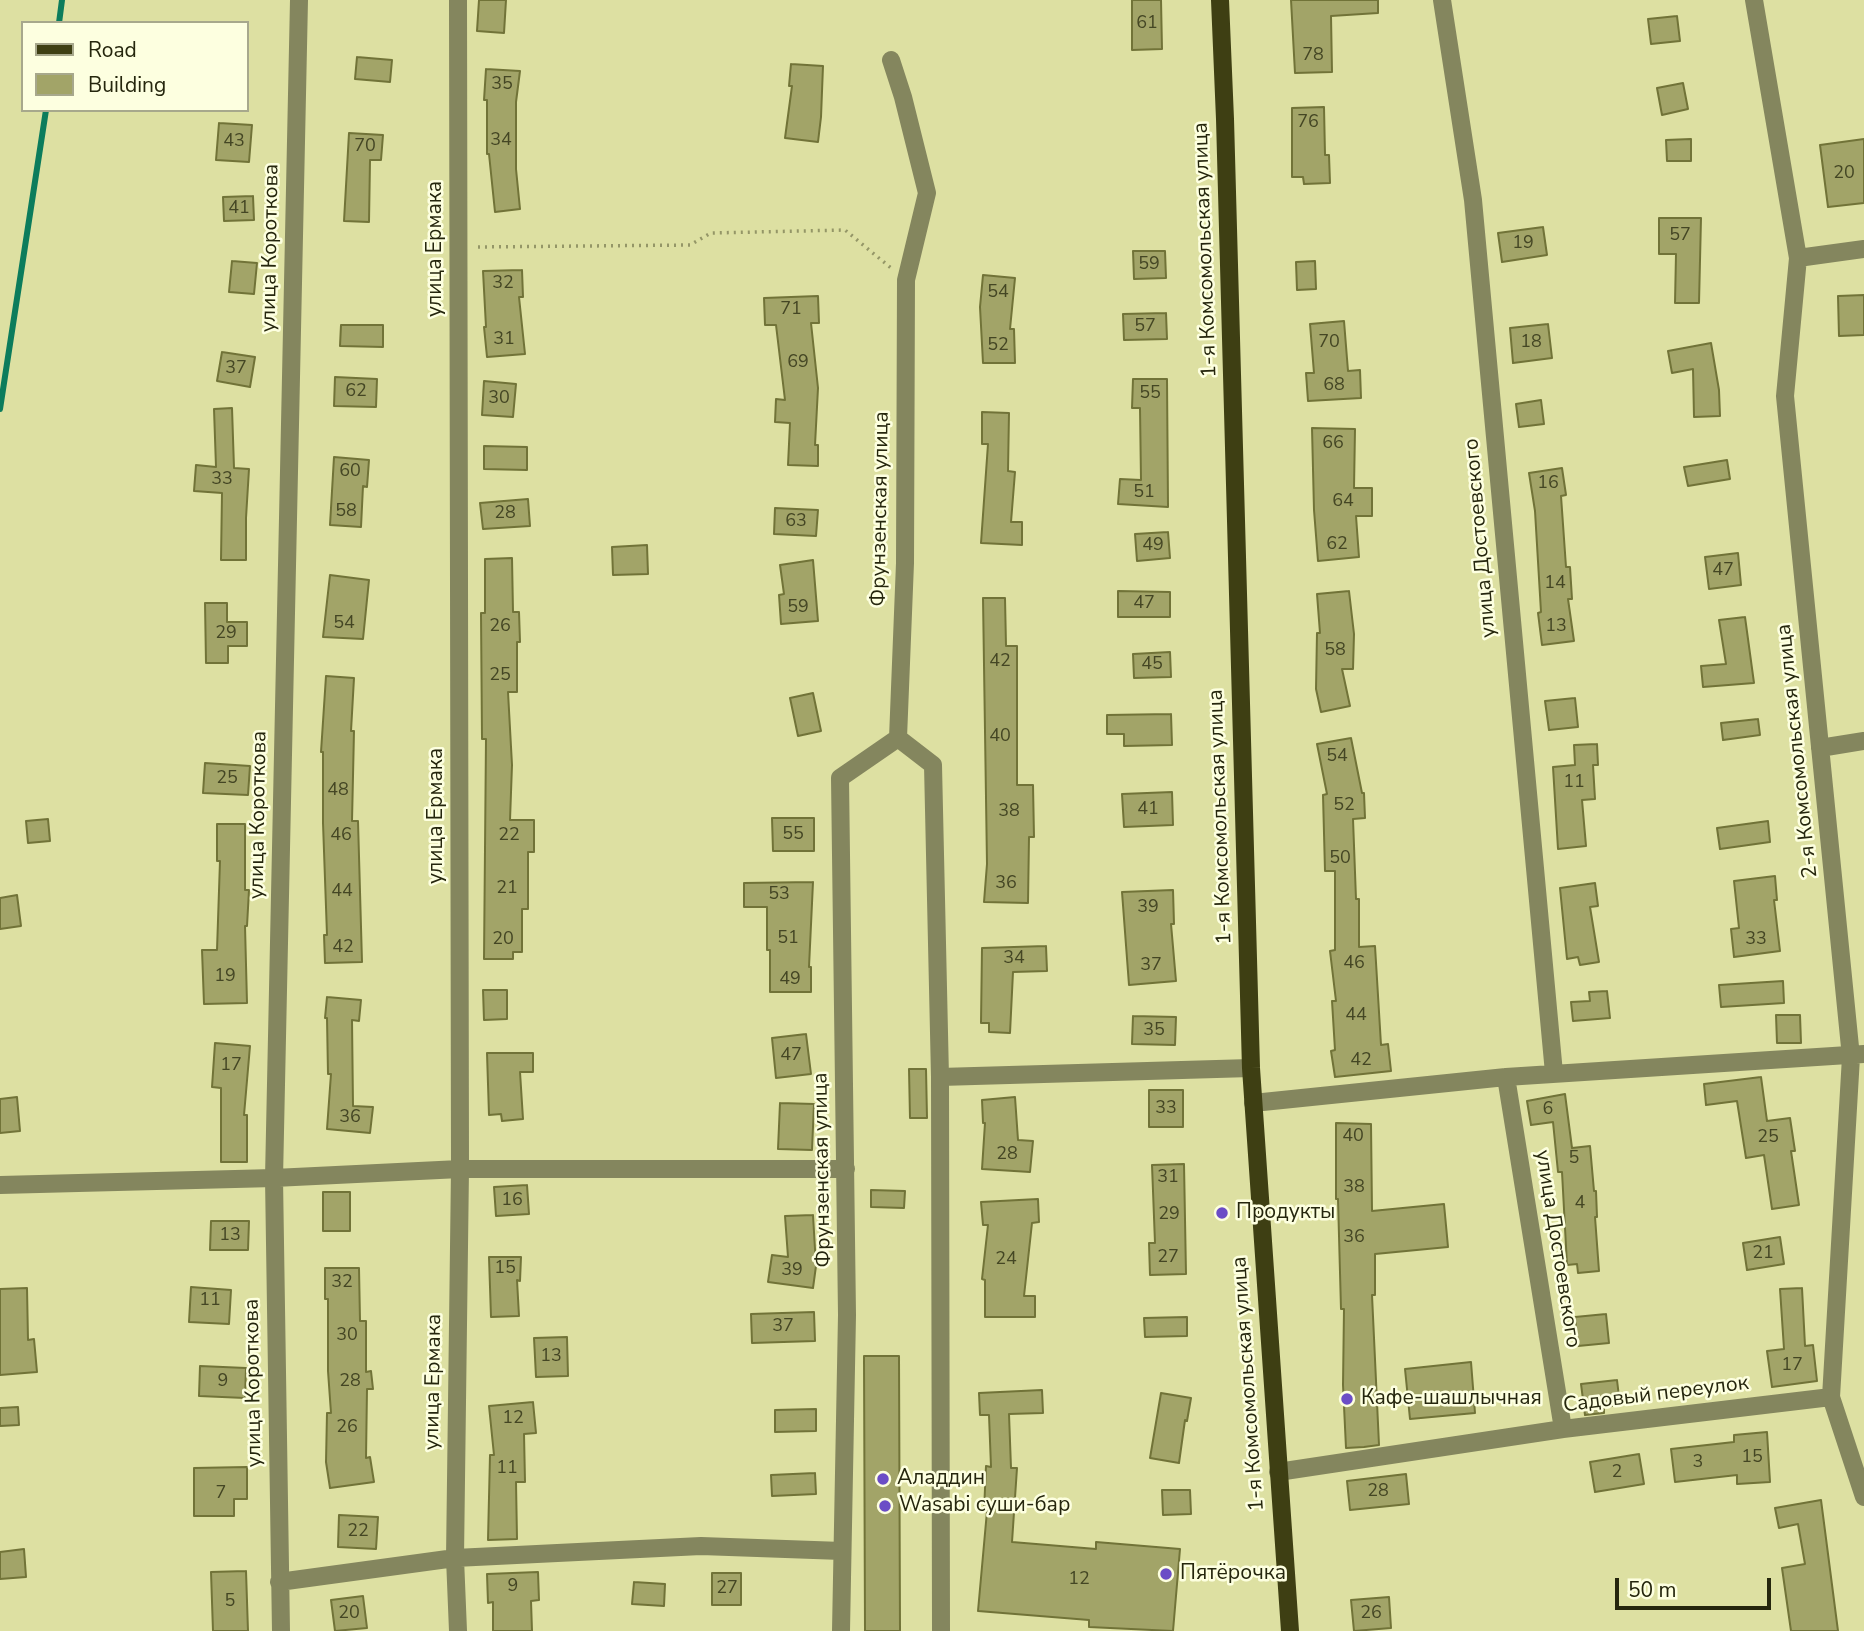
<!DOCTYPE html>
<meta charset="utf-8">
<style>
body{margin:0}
#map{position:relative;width:1864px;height:1631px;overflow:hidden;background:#dde0a2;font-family:"Nunito Sans",sans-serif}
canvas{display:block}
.legend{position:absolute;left:21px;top:21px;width:228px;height:91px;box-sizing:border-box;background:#fdffe0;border:2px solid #a7a88c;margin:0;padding:9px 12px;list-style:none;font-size:21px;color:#25260d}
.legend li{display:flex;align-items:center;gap:14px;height:35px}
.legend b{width:35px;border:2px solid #a7a88c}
.scale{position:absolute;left:1615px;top:1578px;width:156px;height:32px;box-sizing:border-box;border:4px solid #25260d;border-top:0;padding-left:9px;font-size:21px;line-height:24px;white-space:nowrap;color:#25260d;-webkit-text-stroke:5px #fdffe0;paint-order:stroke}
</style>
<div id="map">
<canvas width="1864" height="1631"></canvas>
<ul class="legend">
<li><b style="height:9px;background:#3e3f13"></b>Road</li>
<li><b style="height:19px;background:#a2a468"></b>Building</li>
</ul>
<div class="scale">50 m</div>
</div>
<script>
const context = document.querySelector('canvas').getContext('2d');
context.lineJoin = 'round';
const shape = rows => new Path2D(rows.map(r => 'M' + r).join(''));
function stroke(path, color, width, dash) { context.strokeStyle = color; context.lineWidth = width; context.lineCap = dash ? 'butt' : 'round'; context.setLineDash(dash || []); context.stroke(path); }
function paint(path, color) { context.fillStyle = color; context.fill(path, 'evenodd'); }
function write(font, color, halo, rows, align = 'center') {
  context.font = font + ' "Nunito Sans",sans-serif'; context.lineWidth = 5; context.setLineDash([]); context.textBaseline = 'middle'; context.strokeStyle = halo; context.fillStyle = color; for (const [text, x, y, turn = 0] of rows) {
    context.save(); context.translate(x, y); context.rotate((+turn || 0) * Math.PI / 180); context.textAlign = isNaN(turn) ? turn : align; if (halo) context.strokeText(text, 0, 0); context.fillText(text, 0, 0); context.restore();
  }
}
const stream = shape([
 [59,23,62,0],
 [0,409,46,110]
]);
const building = shape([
 [479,0,506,0,504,33,477,31,479,0],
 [1132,0,1161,0,1162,49,1132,50,1132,0],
 [1291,0,1378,0,1378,13,1331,16,1332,72,1295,73,1291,0],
 [1677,16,1680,41,1651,44,1648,19,1677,16],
 [357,57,392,60,390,82,355,79,357,57],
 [791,64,823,66,821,117,818,142,785,138,792,86,789,86,791,64],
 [486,69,520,71,516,102,516,169,520,209,495,212,489,154,487,154,487,100,484,100,486,69],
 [1683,83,1688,109,1662,115,1657,88,1683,83],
 [1324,107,1325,155,1329,155,1330,183,1304,184,1303,177,1292,177,1292,108,1324,107],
 [219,123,252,125,249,162,216,160,219,123],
 [349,133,383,135,381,160,370,160,369,222,344,221,349,133],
 [1691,139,1691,161,1667,161,1666,140,1691,139],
 [1864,139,1864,203,1828,207,1820,145,1864,139],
 [253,196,254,220,224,221,223,197,253,196],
 [1659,218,1701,218,1699,303,1675,303,1676,254,1659,254,1659,218],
 [1543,227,1547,255,1502,262,1498,233,1543,227],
 [1133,251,1165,251,1166,278,1134,279,1133,251],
 [232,261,257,263,254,294,229,292,232,261],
 [1315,261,1316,289,1297,290,1296,262,1315,261],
 [522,270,523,297,519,297,525,354,487,357,484,327,486,327,483,271,522,270],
 [983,275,1015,278,1010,329,1014,329,1015,363,983,363,980,307,983,275],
 [1864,295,1864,335,1839,336,1838,296,1864,295],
 [818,296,819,323,811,323,818,388,815,445,818,445,818,466,788,465,790,423,775,422,776,399,785,400,776,325,765,325,764,298,818,296],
 [1166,313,1167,339,1124,340,1123,314,1166,313],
 [1344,321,1348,371,1360,370,1361,398,1308,401,1306,373,1314,373,1310,324,1344,321],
 [1548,324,1552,358,1513,363,1510,328,1548,324],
 [341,325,383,325,383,347,340,346,341,325],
 [1711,343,1719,390,1720,416,1694,417,1693,369,1672,373,1668,351,1711,343],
 [222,352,255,357,250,387,217,381,222,352],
 [335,377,377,379,376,407,334,406,335,377],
 [1133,379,1167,379,1168,507,1118,504,1120,479,1141,480,1140,408,1132,408,1133,379],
 [484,381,516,384,513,417,482,415,484,381],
 [1541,400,1544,424,1519,427,1516,404,1541,400],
 [232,408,234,468,249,469,246,518,246,560,221,560,222,493,194,491,196,465,216,467,214,409,232,408],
 [982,412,1009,413,1008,471,1015,472,1011,522,1022,522,1022,545,981,543,988,444,982,444,982,412],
 [1312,428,1355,429,1354,488,1372,488,1372,516,1356,516,1359,557,1318,561,1314,510,1312,428],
 [484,446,527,447,527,470,484,469,484,446],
 [334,457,369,460,367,487,363,486,361,527,330,525,334,457],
 [1727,460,1730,479,1688,486,1684,467,1727,460],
 [1562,468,1566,495,1561,496,1566,567,1570,567,1572,599,1568,599,1574,641,1542,645,1538,613,1541,612,1535,511,1529,473,1562,468],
 [528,499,530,526,483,529,480,503,528,499],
 [775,508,818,510,816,536,774,534,775,508],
 [1168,532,1170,558,1137,561,1135,534,1168,532],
 [647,545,648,574,613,575,612,547,647,545],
 [1738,553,1741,585,1709,589,1705,557,1738,553],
 [512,558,513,612,519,612,520,642,517,642,517,692,508,692,512,765,510,820,534,820,534,852,528,852,528,909,522,909,522,952,513,952,513,959,484,959,486,739,482,739,481,613,485,613,485,559,512,558],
 [813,560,818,621,781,624,779,595,784,594,780,565,813,560],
 [330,575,369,580,363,639,323,637,330,575],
 [1118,591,1170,592,1170,617,1118,617,1118,591],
 [1349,591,1354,634,1353,669,1342,669,1350,706,1321,712,1316,689,1317,633,1320,633,1317,594,1349,591],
 [983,598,1005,598,1006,646,1017,646,1017,785,1033,785,1034,837,1029,837,1028,903,984,902,987,864,983,598],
 [205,603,227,603,227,622,247,622,247,646,228,646,228,663,206,663,205,603],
 [1745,617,1754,683,1703,687,1701,666,1726,664,1719,620,1745,617],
 [1170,652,1171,677,1134,678,1133,654,1170,652],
 [326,676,354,678,351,731,354,731,352,821,358,821,362,962,325,963,324,935,327,935,323,823,323,752,321,752,326,676],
 [813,693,821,731,798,736,790,698,813,693],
 [1575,698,1578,727,1549,730,1545,701,1575,698],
 [1171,714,1172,745,1124,746,1124,734,1107,734,1107,715,1171,714],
 [1758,719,1760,735,1723,740,1721,723,1758,719],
 [1351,738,1362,793,1364,793,1365,818,1353,819,1356,899,1359,899,1359,947,1375,946,1381,1045,1388,1044,1391,1071,1335,1077,1331,1051,1335,1050,1332,1001,1336,1001,1330,951,1335,950,1335,871,1325,871,1323,795,1327,794,1317,744,1351,738],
 [1597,744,1598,765,1593,765,1595,799,1582,800,1586,846,1558,849,1553,767,1575,765,1574,745,1597,744],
 [205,763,250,766,248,795,203,793,205,763],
 [1172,792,1173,825,1124,827,1122,794,1172,792],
 [772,818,814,818,814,851,773,851,772,818],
 [48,819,50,841,28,843,26,821,48,819],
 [1768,821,1770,842,1720,849,1717,828,1768,821],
 [217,824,245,824,245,890,249,890,247,926,245,926,247,1003,204,1004,202,950,217,950,220,861,217,861,217,824],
 [1775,876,1777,900,1774,900,1780,951,1734,957,1731,929,1739,928,1734,881,1775,876],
 [813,882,809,967,811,967,811,992,770,992,770,950,767,950,767,907,744,907,744,883,813,882],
 [1595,883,1598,906,1590,907,1599,962,1580,965,1578,957,1567,959,1560,888,1595,883],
 [1173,890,1174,924,1171,924,1176,981,1129,985,1122,892,1173,890],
 [17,895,21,926,0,929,0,898,17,895],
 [1046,946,1047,971,1013,972,1010,1033,989,1032,989,1023,981,1023,982,948,1046,946],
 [1783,981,1784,1003,1721,1007,1719,985,1783,981],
 [483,990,507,990,507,1019,484,1020,483,990],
 [1607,991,1610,1018,1573,1021,1571,1002,1590,1001,1589,992,1607,991],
 [327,997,361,1000,359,1021,352,1020,353,1106,373,1107,370,1133,327,1129,331,1074,328,1074,327,1018,325,1018,327,997],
 [1776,1015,1800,1015,1801,1043,1777,1043,1776,1015],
 [1133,1016,1176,1017,1175,1045,1132,1044,1133,1016],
 [806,1034,811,1074,776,1078,772,1038,806,1034],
 [215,1043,250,1046,244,1115,247,1115,247,1162,221,1162,221,1088,212,1087,215,1043],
 [487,1053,533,1053,533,1072,520,1072,523,1119,502,1121,501,1114,489,1115,487,1053],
 [909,1069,926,1069,927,1118,910,1118,909,1069],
 [1761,1077,1767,1121,1790,1118,1795,1151,1791,1151,1799,1205,1772,1209,1764,1155,1746,1158,1737,1101,1706,1105,1704,1084,1761,1077],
 [1149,1090,1183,1090,1183,1127,1149,1127,1149,1090],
 [1565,1094,1572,1148,1590,1146,1594,1191,1596,1191,1597,1217,1595,1217,1599,1271,1578,1273,1577,1264,1567,1265,1562,1172,1558,1172,1553,1122,1531,1125,1527,1101,1565,1094],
 [17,1097,20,1131,0,1133,0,1099,17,1097],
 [1015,1097,1018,1140,1033,1141,1030,1172,982,1169,985,1123,983,1123,982,1100,1015,1097],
 [780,1103,814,1104,812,1150,778,1149,780,1103],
 [1336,1123,1371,1124,1372,1211,1444,1204,1448,1247,1375,1254,1375,1295,1372,1295,1379,1445,1364,1447,1346,1448,1343,1385,1344,1309,1341,1309,1338,1199,1336,1199,1336,1123],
 [1184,1164,1186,1274,1150,1275,1149,1243,1155,1243,1152,1165,1184,1164],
 [527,1185,529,1214,496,1216,494,1187,527,1185],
 [871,1190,905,1191,904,1208,871,1207,871,1190],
 [323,1192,350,1192,350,1231,323,1231,323,1192],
 [1038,1199,1039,1222,1032,1223,1024,1296,1035,1296,1035,1317,985,1317,985,1280,982,1279,988,1225,983,1225,981,1202,1038,1199],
 [813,1215,816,1266,813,1288,768,1282,772,1255,788,1257,785,1216,813,1215],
 [211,1221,249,1221,248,1250,210,1250,211,1221],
 [1780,1237,1784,1264,1747,1270,1743,1243,1780,1237],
 [489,1257,521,1257,520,1281,517,1280,519,1316,491,1317,489,1257],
 [325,1268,359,1268,360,1321,366,1321,366,1372,371,1371,373,1389,367,1389,366,1458,370,1457,374,1482,330,1488,326,1462,327,1413,331,1413,328,1371,328,1299,325,1299,325,1268],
 [191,1287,231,1290,229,1324,189,1322,191,1287],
 [27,1288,28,1340,34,1339,37,1372,0,1375,0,1289,27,1288],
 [1802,1288,1805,1346,1813,1345,1817,1381,1772,1387,1767,1351,1784,1349,1780,1289,1802,1288],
 [814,1312,815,1341,752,1343,751,1314,814,1312],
 [1606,1314,1609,1343,1578,1346,1575,1317,1606,1314],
 [1187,1317,1187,1336,1145,1337,1144,1318,1187,1317],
 [567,1337,568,1376,536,1377,534,1338,567,1337],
 [864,1356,899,1356,900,1631,865,1631,864,1356],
 [1471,1362,1475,1413,1410,1419,1405,1369,1471,1362],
 [200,1366,246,1368,245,1398,199,1396,200,1366],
 [1617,1380,1620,1405,1604,1407,1604,1413,1585,1415,1581,1384,1617,1380],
 [1042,1390,1043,1413,1009,1414,1011,1468,1017,1468,1012,1542,1096,1549,1096,1542,1180,1549,1173,1631,1089,1627,1089,1620,978,1611,987,1511,984,1511,986,1466,991,1467,989,1415,980,1415,979,1393,1042,1390],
 [1161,1393,1191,1398,1187,1421,1185,1420,1179,1463,1150,1458,1161,1393],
 [533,1402,536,1433,524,1434,525,1482,516,1482,517,1539,488,1540,490,1455,494,1455,489,1406,533,1402],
 [18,1407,19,1425,0,1426,0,1408,18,1407],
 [816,1409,816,1431,775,1432,775,1410,816,1409],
 [1767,1432,1770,1482,1737,1484,1737,1475,1675,1482,1671,1449,1734,1442,1734,1435,1767,1432],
 [1639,1454,1644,1484,1595,1492,1590,1462,1639,1454],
 [247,1467,247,1499,234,1499,234,1516,194,1516,194,1468,247,1467],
 [815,1473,816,1494,772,1496,771,1475,815,1473],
 [1406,1474,1409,1504,1350,1510,1347,1481,1406,1474],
 [1162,1490,1190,1490,1191,1514,1163,1515,1162,1490],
 [1821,1500,1838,1631,1791,1631,1782,1568,1805,1564,1798,1524,1779,1528,1775,1508,1821,1500],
 [339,1515,378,1517,376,1549,338,1547,339,1515],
 [24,1549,26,1577,0,1579,0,1552,24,1549],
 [246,1571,248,1631,213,1631,211,1572,246,1571],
 [538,1572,539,1600,531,1601,532,1631,493,1631,493,1602,488,1603,487,1574,538,1572],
 [712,1573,741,1573,741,1605,712,1605,712,1573],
 [634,1582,665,1584,664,1606,632,1604,634,1582],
 [363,1596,367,1628,335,1631,331,1600,363,1596],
 [1389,1597,1391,1628,1354,1631,1351,1600,1389,1597]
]);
const path = shape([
 [478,247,690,245,711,233,845,230,891,268]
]);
const minor = shape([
 [458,0,460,1169,455,1558,458,1631],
 [1442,0,1473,200,1554,1073],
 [1754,0,1798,258,1785,396,1851,1057,1831,1397,1864,1497],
 [1798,258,1864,249],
 [898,738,933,765,940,1077,941,1631],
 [1820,748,1864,741],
 [940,1077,1251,1068],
 [1506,1077,1563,1429],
 [1253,1103,1506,1077,1864,1054],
 [0,1185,274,1178,460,1169,846,1169],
 [1278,1472,1563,1429,1831,1397],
 [279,1582,455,1558,701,1546,842,1551],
 [281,1631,274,1178,299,0],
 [841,1631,847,1315,840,778,898,738,905,563,906,280,927,193,903,97,891,60]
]);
const major = shape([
 [1220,0,1225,119,1251,1068,1290,1631]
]);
const markers = [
 [1222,1213,7,"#6b4dc6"],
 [1347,1399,7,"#6b4dc6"],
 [883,1479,7,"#6b4dc6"],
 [885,1506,7,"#6b4dc6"],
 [1166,1574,7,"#6b4dc6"]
];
const numberNames = [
 ["61",1147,24],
 ["78",1313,56],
 ["35",502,85],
 ["76",1308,123],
 ["34",501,141],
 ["43",234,142],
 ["70",365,147],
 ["20",1844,174],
 ["41",239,209],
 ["57",1680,236],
 ["19",1523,244],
 ["59",1149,265],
 ["32",503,284],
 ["54",998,293],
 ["71",791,310],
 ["57",1145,327],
 ["31",504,340],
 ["70",1329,343],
 ["18",1531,343],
 ["52",998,346],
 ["69",798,363],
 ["37",236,369],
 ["68",1334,386],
 ["62",356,392],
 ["55",1150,394],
 ["30",499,399],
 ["66",1333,444],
 ["60",350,472],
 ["33",222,480],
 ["16",1548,484],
 ["51",1144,493],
 ["64",1343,502],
 ["58",346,512],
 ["28",505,514],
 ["63",796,522],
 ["62",1337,545],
 ["49",1153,546],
 ["47",1723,571],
 ["14",1555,584],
 ["47",1144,604],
 ["59",798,608],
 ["54",344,624],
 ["26",500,627],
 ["13",1556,627],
 ["29",226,634],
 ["58",1335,651],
 ["42",1000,662],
 ["45",1152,665],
 ["25",500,676],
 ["40",1000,737],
 ["54",1337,757],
 ["25",227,779],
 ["11",1574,783],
 ["48",338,791],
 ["52",1344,806],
 ["41",1148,810],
 ["38",1009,812],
 ["55",793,835],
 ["46",341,836],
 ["22",509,836],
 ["50",1340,859],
 ["36",1006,884],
 ["21",507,889],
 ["44",342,892],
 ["53",779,895],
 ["39",1148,908],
 ["51",788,939],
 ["20",503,940],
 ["33",1756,940],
 ["42",343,948],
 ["34",1014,959],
 ["46",1354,964],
 ["37",1151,966],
 ["19",225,977],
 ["49",790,980],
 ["44",1356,1016],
 ["35",1154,1031],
 ["47",791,1056],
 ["42",1361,1061],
 ["17",231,1066],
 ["33",1166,1109],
 ["6",1548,1110],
 ["36",350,1118],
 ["40",1353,1137],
 ["25",1768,1138],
 ["28",1007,1155],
 ["5",1574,1159],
 ["31",1168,1178],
 ["38",1354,1188],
 ["16",512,1201],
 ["4",1580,1204],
 ["29",1169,1215],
 ["13",230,1236],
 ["36",1354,1238],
 ["21",1763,1254],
 ["27",1168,1258],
 ["24",1006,1260],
 ["15",505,1269],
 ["39",792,1271],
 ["32",342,1283],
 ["11",210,1301],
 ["37",783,1327],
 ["30",347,1336],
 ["13",551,1357],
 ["17",1792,1366],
 ["9",223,1382],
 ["28",350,1382],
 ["12",513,1419],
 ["26",347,1428],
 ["15",1752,1458],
 ["3",1698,1463],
 ["11",507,1469],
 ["2",1617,1473],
 ["28",1378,1492],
 ["7",221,1494],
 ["22",358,1532],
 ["12",1079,1580],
 ["9",513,1587],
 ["27",727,1589],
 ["5",230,1602],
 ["20",349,1614],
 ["26",1371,1614]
];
const streetNames = [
 ["улица Короткова",271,248,-89],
 ["улица Ермака",436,249,-90],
 ["1-я Комсомольская улица",1206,250,-92],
 ["Фрунзенская улица",881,509,-89],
 ["улица Достоевского",1481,538,-95],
 ["2-я Комсомольская улица",1798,751,-96],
 ["улица Короткова",259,815,-89],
 ["улица Ермака",437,816,-90],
 ["1-я Комсомольская улица",1221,817,-92],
 ["Фрунзенская улица",823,1170,-91],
 ["улица Достоевского",1557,1249,81],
 ["улица Ермака",434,1382,-89],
 ["улица Короткова",254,1383,-91],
 ["1-я Комсомольская улица",1249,1384,-94],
 ["Садовый переулок",1656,1395,-7]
];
const poiNames = [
 ["Продукты",1236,1213],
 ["Кафе-шашлычная",1361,1399],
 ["Аладдин",897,1479],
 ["Wasabi суши-бар",899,1506],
 ["Пятёрочка",1180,1574]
];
stroke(stream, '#0c7c5c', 6);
paint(building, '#a2a468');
stroke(building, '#717338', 2);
stroke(path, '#949667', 3.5, [2, 5]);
stroke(minor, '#84865e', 18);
stroke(major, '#3e3f13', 18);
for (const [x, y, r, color] of markers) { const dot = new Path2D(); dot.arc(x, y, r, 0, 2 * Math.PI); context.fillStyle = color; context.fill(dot); stroke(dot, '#fdffe0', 2.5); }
write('18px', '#444624', null, numberNames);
write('21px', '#25260d', '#fdffe0', streetNames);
write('21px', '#25260d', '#fdffe0', poiNames, 'left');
</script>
